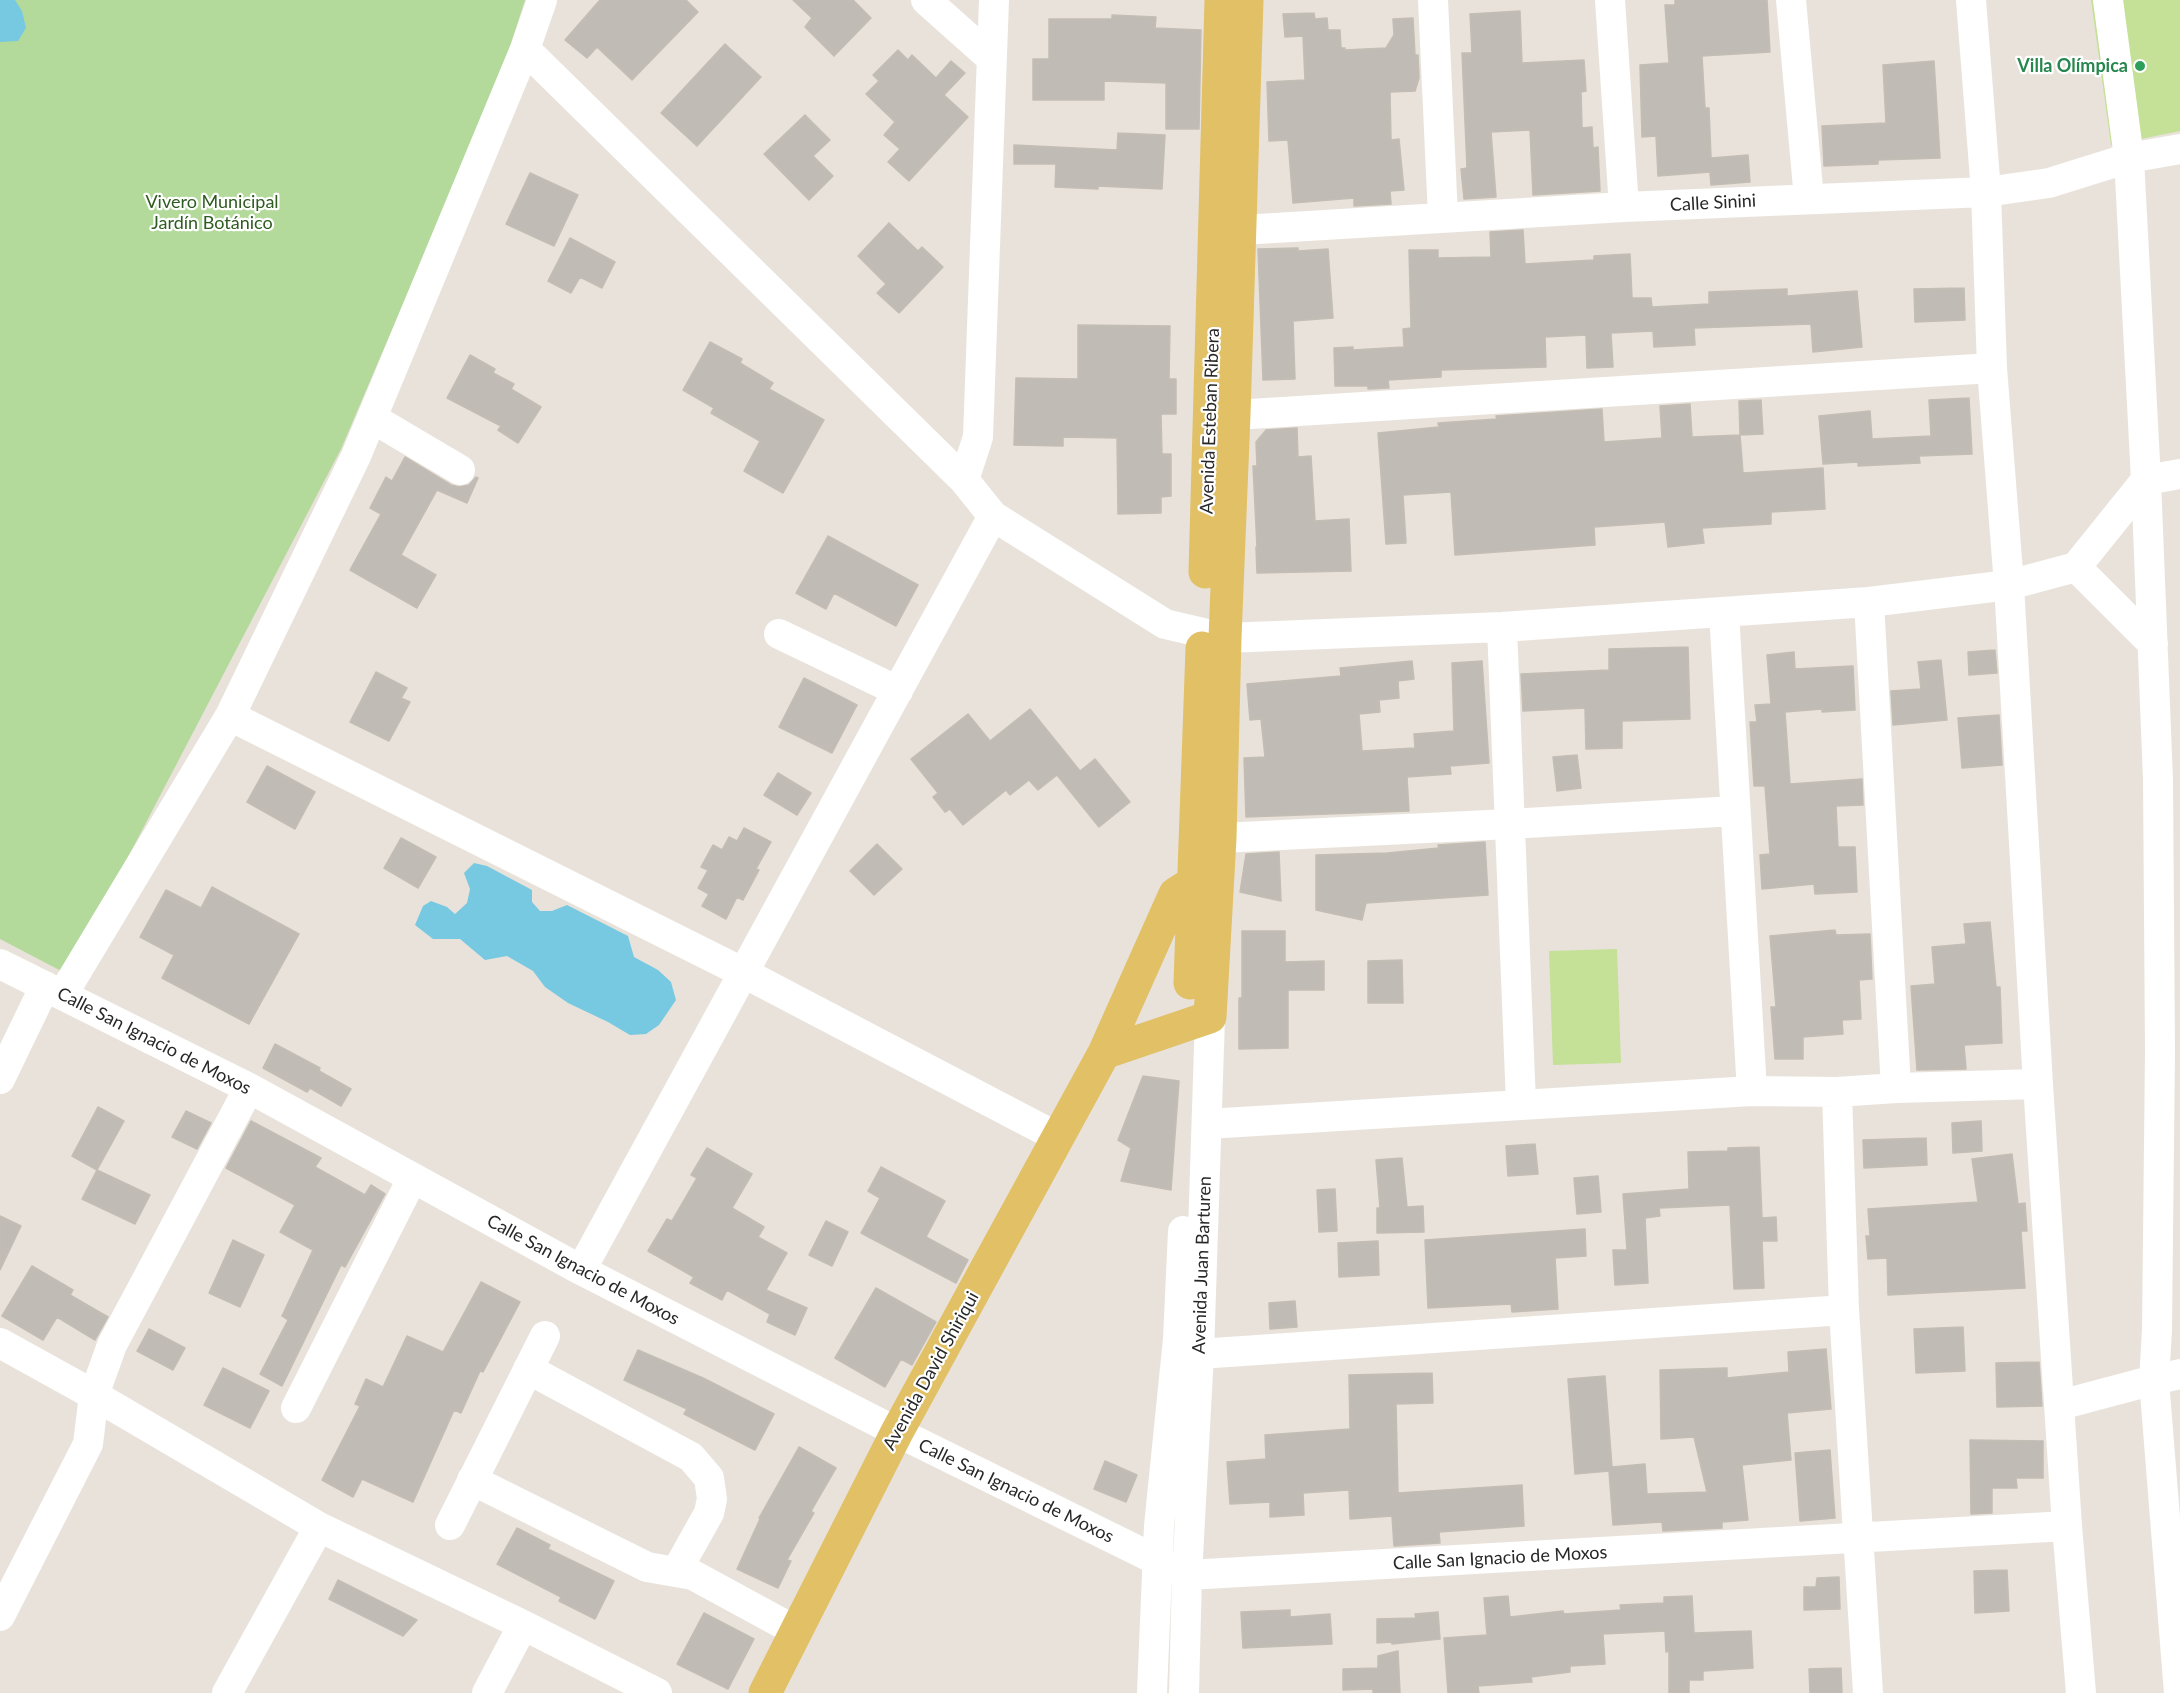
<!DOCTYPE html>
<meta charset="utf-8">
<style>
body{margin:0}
canvas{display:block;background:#e8e2da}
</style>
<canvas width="2180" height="1693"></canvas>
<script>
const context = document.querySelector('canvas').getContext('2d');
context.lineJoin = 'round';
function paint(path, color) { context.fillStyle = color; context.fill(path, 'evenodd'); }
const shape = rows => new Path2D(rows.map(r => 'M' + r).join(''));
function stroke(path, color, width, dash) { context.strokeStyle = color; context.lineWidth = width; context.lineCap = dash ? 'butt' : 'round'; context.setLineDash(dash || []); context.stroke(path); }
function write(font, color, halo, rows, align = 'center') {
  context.font = font + ' Lato,sans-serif'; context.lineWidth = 4.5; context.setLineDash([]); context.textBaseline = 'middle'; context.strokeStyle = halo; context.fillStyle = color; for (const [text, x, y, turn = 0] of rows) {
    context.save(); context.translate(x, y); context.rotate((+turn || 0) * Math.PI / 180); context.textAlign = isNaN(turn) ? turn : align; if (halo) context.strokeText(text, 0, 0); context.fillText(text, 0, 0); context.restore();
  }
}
const green = shape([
 [0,0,525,0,501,75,341,449,67,974,0,939]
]);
const pitch = shape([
 [2091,0,2180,0,2180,131,2111,145],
 [1617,949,1621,1063,1553,1065,1549,951]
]);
const water = shape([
 [0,0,15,0,22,11,26,28,18,41,0,42],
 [474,863,487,866,532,890,532,902,540,911,552,911,567,905,628,936,634,957,658,970,671,982,676,1000,659,1025,646,1034,630,1035,608,1022,568,1003,545,987,533,971,507,956,485,960,460,939,433,939,415,925,423,906,431,901,447,907,455,914,467,903,470,889,464,873]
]);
const building = shape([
 [600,0,686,0,698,12,632,80,597,47,587,58,565,40,600,0],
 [793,0,853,0,871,18,834,56,805,27,812,18,793,0],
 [1675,0,1767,0,1770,52,1702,56,1705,108,1709,108,1711,158,1748,155,1750,182,1711,185,1710,172,1658,176,1656,136,1642,137,1640,65,1669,63,1665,5,1675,5,1675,0],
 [1520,11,1522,63,1584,60,1586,91,1581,92,1582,128,1592,127,1593,148,1598,147,1600,191,1533,195,1530,130,1491,132,1496,197,1464,199,1461,169,1467,168,1462,53,1472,53,1470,14,1520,11],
 [1314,13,1315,19,1327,18,1328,30,1340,30,1341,48,1345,48,1345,50,1386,48,1394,35,1393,19,1413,18,1415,55,1418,55,1419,78,1415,91,1390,92,1391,140,1399,139,1404,190,1390,191,1391,204,1354,206,1354,198,1293,203,1288,140,1269,141,1267,82,1305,80,1303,36,1285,37,1283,14,1314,13],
 [1112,15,1156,17,1155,28,1201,30,1199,129,1166,129,1166,83,1104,81,1104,100,1033,100,1033,59,1049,59,1049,19,1112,19,1112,15],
 [725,44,761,77,697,146,661,113,725,44],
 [898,50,908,60,912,55,936,78,951,61,965,73,944,95,968,117,909,181,888,162,900,149,884,135,895,122,866,94,879,81,873,75,898,50],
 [1934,61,1940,158,1878,160,1878,164,1824,166,1822,126,1886,123,1883,65,1934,61],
 [805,115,830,140,813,156,833,176,809,200,764,154,805,115],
 [1118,133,1165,135,1162,189,1098,186,1098,189,1055,187,1056,164,1014,164,1014,145,1117,150,1118,133],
 [530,173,578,195,554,246,506,224,530,173],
 [889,223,918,251,922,247,943,267,899,313,877,293,886,284,858,256,889,223],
 [1523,230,1525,264,1594,260,1594,256,1630,254,1632,298,1651,298,1652,307,1709,304,1709,292,1787,289,1787,296,1857,291,1862,347,1813,352,1811,324,1694,328,1695,345,1654,347,1653,331,1611,333,1613,367,1587,368,1586,335,1545,337,1546,367,1441,370,1441,377,1388,380,1389,388,1368,389,1368,386,1335,386,1334,348,1353,347,1353,350,1404,347,1403,329,1411,328,1409,250,1438,250,1438,258,1491,257,1490,232,1523,230],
 [570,238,615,262,602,288,580,277,571,293,548,281,570,238],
 [1298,248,1298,251,1328,249,1333,318,1293,321,1295,379,1263,380,1258,249,1298,248],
 [1964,288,1965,320,1915,322,1914,289,1964,288],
 [1078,325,1170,326,1169,379,1176,379,1176,414,1161,414,1162,454,1171,454,1171,496,1161,497,1161,513,1118,514,1117,438,1063,437,1063,446,1014,445,1016,378,1078,379,1078,325],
 [710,342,742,359,740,363,773,383,769,389,824,420,783,493,744,471,760,441,711,413,714,408,683,390,710,342],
 [470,355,495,369,493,373,514,384,511,389,541,407,518,443,498,430,501,426,447,398,470,355],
 [1969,398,1972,454,1919,456,1920,463,1858,466,1858,462,1823,464,1819,416,1870,411,1872,439,1931,436,1929,400,1969,398],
 [1761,400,1763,434,1740,435,1739,401,1761,400],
 [1690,404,1692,437,1740,435,1743,473,1823,468,1825,509,1771,512,1771,524,1702,528,1704,543,1668,547,1665,522,1594,527,1595,545,1455,555,1451,492,1403,495,1406,543,1386,544,1378,433,1439,427,1438,423,1497,419,1496,416,1602,409,1604,442,1662,438,1660,406,1690,404],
 [1297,428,1298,457,1311,456,1315,521,1349,519,1351,571,1257,573,1256,547,1257,547,1253,466,1257,466,1256,442,1266,430,1297,428],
 [405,457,451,485,459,487,469,485,476,477,478,478,467,503,437,490,401,555,436,575,417,608,350,570,381,514,370,508,386,477,392,481,405,457],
 [828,536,918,585,896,626,834,593,826,609,796,593,828,536],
 [1688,647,1690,719,1622,721,1622,748,1586,749,1585,708,1523,711,1521,674,1609,670,1609,649,1688,647],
 [1995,650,1997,673,1969,675,1968,652,1995,650],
 [1794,652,1795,669,1853,666,1855,710,1822,712,1822,709,1785,712,1790,784,1862,779,1863,805,1836,806,1838,847,1855,847,1857,892,1815,894,1814,884,1762,889,1760,855,1770,854,1765,786,1754,786,1750,722,1757,722,1755,705,1771,704,1767,655,1794,652],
 [1941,660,1947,720,1893,725,1891,691,1921,689,1918,662,1941,660],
 [1412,661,1414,679,1398,681,1399,698,1379,700,1380,712,1359,714,1362,751,1415,748,1414,734,1454,731,1452,663,1482,661,1489,763,1450,766,1451,774,1407,777,1409,811,1246,817,1244,758,1265,757,1261,719,1250,720,1247,684,1341,676,1340,668,1412,661],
 [376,672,407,688,401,698,410,702,389,741,350,722,376,672],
 [804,678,857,705,832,753,779,727,804,678],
 [1030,709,1080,771,1095,759,1130,802,1099,827,1057,775,1038,790,1029,780,1010,795,1006,790,963,825,950,809,945,812,933,797,938,793,911,759,968,714,990,741,1030,709],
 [1999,715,2002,765,1962,768,1958,718,1999,715],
 [1577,755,1581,788,1557,791,1553,757,1577,755],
 [267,766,315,792,295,829,247,802,267,766],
 [778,773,811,793,797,815,764,795,778,773],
 [744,828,771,842,756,869,759,870,743,900,737,897,726,919,702,906,709,894,698,888,708,870,701,867,713,845,722,850,729,837,737,841,744,828],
 [401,838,436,857,418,888,384,868,401,838],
 [1485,842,1488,895,1366,903,1362,920,1316,910,1316,855,1387,853,1439,848,1438,845,1485,842],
 [877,844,902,869,874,895,850,871,877,844],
 [1279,852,1281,901,1240,892,1246,854,1279,852],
 [212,887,299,934,249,1024,162,978,174,955,140,937,166,890,201,908,212,887],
 [1990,922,1996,987,2000,987,2002,1043,1964,1045,1966,1069,1917,1070,1911,986,1935,984,1932,947,1966,944,1964,924,1990,922],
 [1835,930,1836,935,1870,934,1872,979,1859,980,1861,1019,1842,1020,1843,1034,1803,1037,1803,1059,1775,1059,1771,1007,1776,1007,1770,936,1835,930],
 [1242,931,1285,931,1285,962,1324,961,1324,990,1288,990,1288,1048,1239,1049,1239,998,1242,998,1242,931],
 [1402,960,1403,1003,1368,1003,1368,961,1402,960],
 [275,1044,320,1068,319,1071,351,1089,341,1106,310,1088,307,1092,263,1068,275,1044],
 [1143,1076,1179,1081,1171,1190,1121,1181,1131,1148,1118,1140,1143,1076],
 [98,1107,124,1121,97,1170,72,1156,98,1107],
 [186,1111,211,1123,197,1149,172,1137,186,1111],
 [251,1121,321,1158,315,1167,365,1195,371,1185,385,1194,345,1267,341,1265,282,1386,260,1374,288,1320,282,1316,313,1250,280,1232,295,1205,226,1168,251,1121],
 [1981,1121,1982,1151,1953,1153,1952,1123,1981,1121],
 [1926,1138,1927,1165,1864,1168,1863,1140,1926,1138],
 [1535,1144,1538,1174,1508,1176,1506,1146,1535,1144],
 [1759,1147,1762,1218,1776,1217,1777,1241,1762,1241,1764,1288,1734,1289,1730,1205,1659,1208,1660,1216,1645,1218,1648,1283,1615,1285,1613,1250,1627,1250,1623,1194,1689,1189,1688,1152,1728,1151,1728,1148,1759,1147],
 [707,1148,752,1174,732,1208,764,1227,758,1237,787,1253,766,1290,807,1308,795,1335,767,1322,770,1314,727,1290,722,1300,690,1283,694,1277,648,1251,667,1219,672,1221,697,1178,691,1175,707,1148],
 [2012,1154,2018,1204,2025,1203,2027,1231,2021,1231,2025,1288,1888,1295,1887,1258,1868,1259,1866,1236,1870,1236,1868,1209,1978,1202,1972,1159,2012,1154],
 [1402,1158,1407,1207,1423,1206,1424,1232,1377,1233,1377,1208,1380,1208,1376,1160,1402,1158],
 [881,1167,945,1201,926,1237,968,1260,956,1283,861,1233,880,1198,868,1191,881,1167],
 [97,1170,150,1195,135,1224,82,1199,97,1170],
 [1598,1176,1601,1212,1577,1214,1574,1178,1598,1176],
 [1335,1189,1337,1231,1319,1232,1317,1190,1335,1189],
 [0,1216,21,1226,0,1270,0,1216],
 [826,1221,848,1232,832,1266,809,1255,826,1221],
 [1585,1229,1586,1256,1555,1258,1558,1309,1512,1312,1511,1304,1428,1308,1425,1240,1585,1229],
 [233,1240,264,1255,240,1307,209,1293,233,1240],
 [1378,1241,1379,1275,1339,1277,1338,1243,1378,1241],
 [32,1266,73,1290,70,1295,108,1317,95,1340,57,1317,43,1340,2,1316,32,1266],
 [481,1282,520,1302,483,1372,480,1371,461,1413,454,1410,413,1502,362,1479,353,1497,322,1480,360,1406,355,1404,366,1379,383,1387,407,1336,443,1352,481,1282],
 [876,1288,936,1322,912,1365,901,1359,885,1387,835,1358,876,1288],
 [1295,1301,1297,1327,1270,1329,1269,1303,1295,1301],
 [1963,1327,1965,1371,1916,1373,1914,1329,1963,1327],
 [149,1329,185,1348,173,1370,137,1351,149,1329],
 [1826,1349,1831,1409,1787,1413,1791,1460,1742,1465,1748,1520,1722,1522,1722,1528,1663,1531,1662,1522,1613,1525,1609,1471,1575,1474,1568,1379,1605,1376,1612,1467,1645,1464,1647,1494,1707,1492,1694,1437,1661,1439,1660,1370,1727,1368,1727,1378,1789,1372,1788,1352,1826,1349],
 [638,1350,703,1378,774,1414,755,1450,684,1414,687,1409,624,1380,638,1350],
 [2039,1362,2042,1406,1997,1407,1996,1363,2039,1362],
 [223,1368,269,1391,250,1428,204,1405,223,1368],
 [1432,1373,1433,1403,1396,1404,1398,1493,1522,1485,1524,1526,1439,1532,1440,1543,1394,1546,1392,1516,1350,1519,1349,1490,1303,1493,1304,1515,1270,1517,1270,1502,1230,1504,1227,1462,1266,1459,1265,1435,1350,1429,1349,1375,1432,1373],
 [1970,1440,2043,1441,2043,1478,2016,1478,2017,1488,1992,1488,1992,1513,1971,1514,1970,1440],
 [799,1447,836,1468,811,1511,814,1513,787,1560,791,1561,778,1588,737,1569,760,1519,759,1518,799,1447],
 [1830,1450,1835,1518,1800,1521,1795,1453,1830,1450],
 [1105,1461,1137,1475,1126,1502,1094,1489,1105,1461],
 [517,1528,550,1545,548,1549,614,1581,595,1619,559,1601,561,1597,497,1564,517,1528],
 [2007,1570,2009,1611,1975,1613,1974,1571,2007,1570],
 [1839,1577,1840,1609,1804,1610,1804,1587,1816,1587,1817,1578,1839,1577],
 [338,1580,417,1620,403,1636,329,1599,338,1580],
 [1508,1596,1510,1617,1563,1611,1564,1614,1621,1610,1620,1605,1664,1603,1664,1597,1692,1596,1694,1633,1751,1631,1753,1668,1703,1671,1703,1680,1689,1680,1689,1693,1669,1693,1669,1651,1666,1652,1665,1631,1603,1634,1605,1664,1570,1666,1570,1672,1531,1677,1532,1682,1478,1686,1479,1693,1448,1693,1444,1638,1487,1635,1484,1598,1508,1596],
 [1290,1610,1290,1617,1330,1614,1332,1644,1243,1648,1241,1612,1290,1610],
 [1438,1612,1440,1639,1392,1644,1391,1642,1377,1643,1377,1619,1416,1618,1415,1614,1438,1612],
 [704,1613,754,1639,728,1689,677,1664,704,1613],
 [1398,1651,1400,1693,1373,1693,1373,1689,1343,1690,1343,1669,1378,1668,1378,1656,1398,1651],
 [1841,1668,1842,1693,1810,1693,1809,1669,1841,1668]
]);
const minor = shape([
 [926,0,991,58],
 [1433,0,1443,217],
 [1610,0,1624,207],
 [1791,0,1809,199],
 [1971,0,1986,192,1992,368,2009,585,2038,1084,2067,1526,2081,1693],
 [525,49,964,480,993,516,1165,624,1225,638,1502,627,1869,602,2009,585,2076,567,2146,480,2180,474],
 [1241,230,1624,207,1986,192,2049,183,2129,158,2180,149],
 [1234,415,1992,368],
 [372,418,460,470],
 [964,480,978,437,994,0],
 [2076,567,2153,644],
 [1869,602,1896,1088],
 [1724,612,1752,1091],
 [1502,627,1521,1104],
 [779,634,898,691],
 [230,716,744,973,1059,1138],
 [1196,841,1220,838,1509,824,1735,811],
 [0,964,249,1088,581,1270,897,1432,1187,1575,2067,1526],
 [63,994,230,716,356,456,525,49,542,0],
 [0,1079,45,986],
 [1837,1092,1844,1310,1868,1693],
 [1207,1124,1752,1091,1837,1092,1896,1088,2038,1084],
 [581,1270,993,516],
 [0,1343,94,1395,319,1527,523,1625,657,1693],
 [1199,1354,1844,1310],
 [528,1369,691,1457,709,1478,712,1499,709,1513,676,1572],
 [2060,1405,2154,1380,2157,1330,2160,1051,2158,780,2146,480,2129,158,2108,0],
 [296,1408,412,1179],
 [472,1480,647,1567,693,1575,796,1631],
 [450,1525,545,1336],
 [0,1616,88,1444,94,1395,112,1345,249,1088],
 [227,1693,319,1527],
 [487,1693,523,1625],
 [1152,1693,1159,1526,1178,1339,1183,1231],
 [1184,1693,1187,1575,1199,1354,1210,1017],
 [2179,1693,2154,1380,2180,1374]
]);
const major = shape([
 [1205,572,1221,0],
 [1190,983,1202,648],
 [1104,1053,1210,1017,1220,838,1225,638,1234,415,1247,0],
 [765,1693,897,1432,1104,1053,1175,894,1194,882,1204,882]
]);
const markers = [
 [2140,66,6,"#2e9e5b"]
];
const leisureNames = [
 ["Villa Olímpica",2128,66]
];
const parkNames = [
 ["Vivero Municipal",212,202],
 ["Jardín Botánico",212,223]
];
const streetNames = [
 ["Calle Sinini",1713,203,-3],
 ["Avenida Esteban Ribera",1210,421,-88],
 ["Calle San Ignacio de Moxos",154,1041,27],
 ["Avenida Juan Barturen",1202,1265,-88],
 ["Calle San Ignacio de Moxos",583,1270,28],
 ["Avenida David Shiriqui",931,1371,-61],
 ["Calle San Ignacio de Moxos",1016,1491,26],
 ["Calle San Ignacio de Moxos",1500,1558,-3]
];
paint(green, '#b3da9b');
paint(pitch, '#c4e197');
paint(water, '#76c9e1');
paint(building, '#c1bbb6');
stroke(building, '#c3bdb4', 1.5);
stroke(minor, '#fff', 30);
stroke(major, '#e1c066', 33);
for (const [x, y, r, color] of markers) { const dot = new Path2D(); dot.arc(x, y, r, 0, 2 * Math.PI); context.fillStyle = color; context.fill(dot); stroke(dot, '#fff', 2); }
write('bold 18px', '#27864d', '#fff', leisureNames, 'right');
write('18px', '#2e5b20', '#fff', parkNames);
write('18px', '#272727', '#fff', streetNames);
</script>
